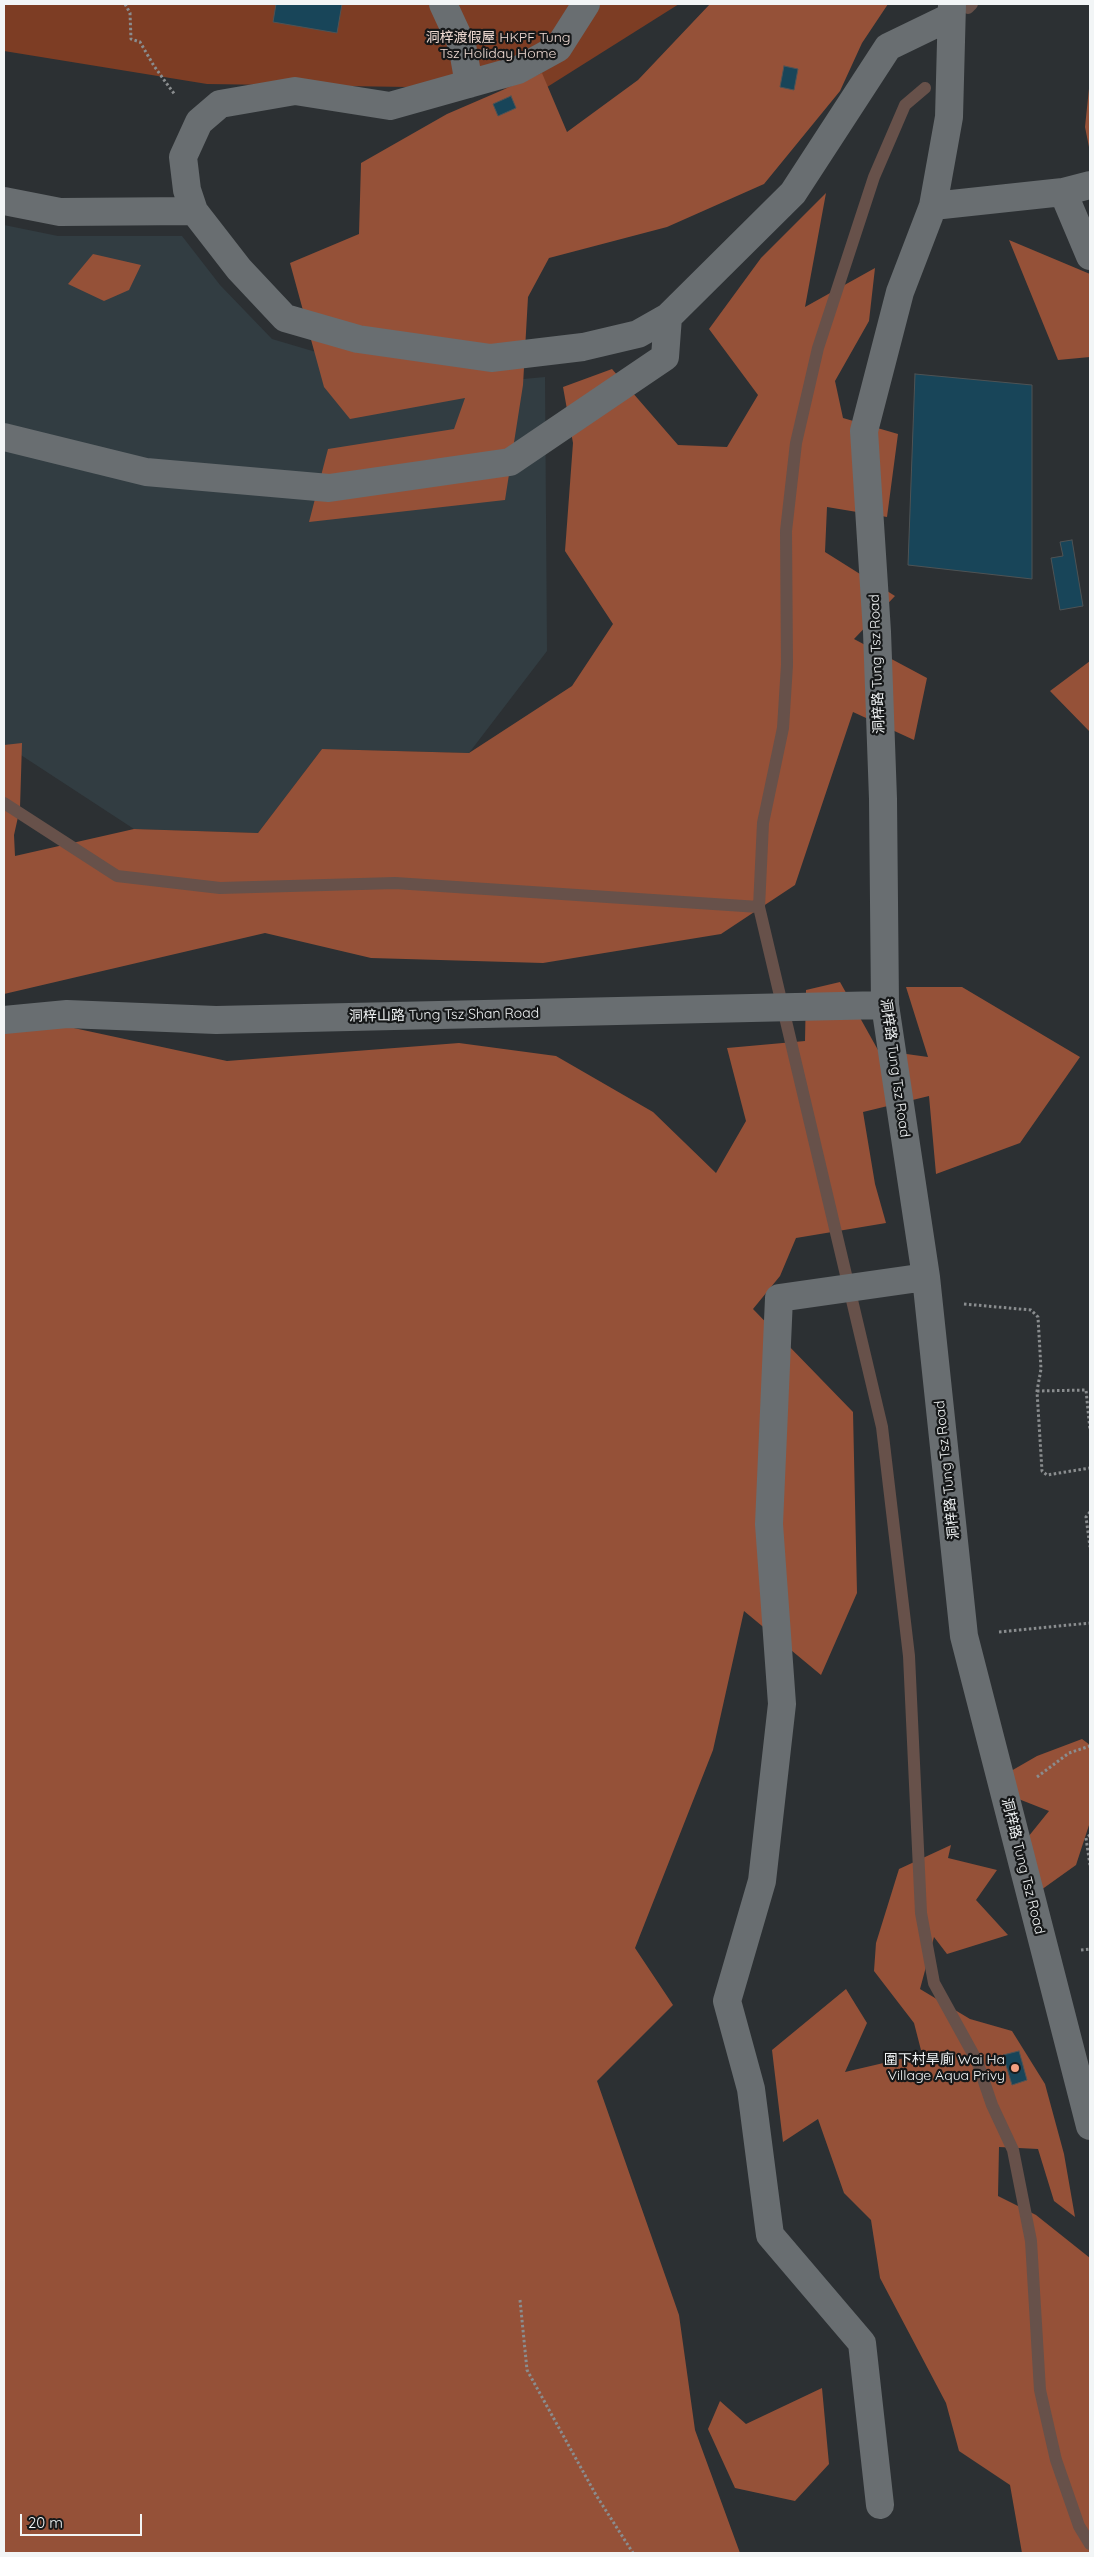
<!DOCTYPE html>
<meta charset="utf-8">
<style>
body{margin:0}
#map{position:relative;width:1094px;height:2557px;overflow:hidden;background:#2c3033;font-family:Quicksand,sans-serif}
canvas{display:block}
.frame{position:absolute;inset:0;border:5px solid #f2f5f6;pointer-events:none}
.scale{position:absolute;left:20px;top:2514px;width:122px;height:22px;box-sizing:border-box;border:2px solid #f2f5f6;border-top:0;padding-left:6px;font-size:15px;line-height:18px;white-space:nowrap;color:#f2f5f6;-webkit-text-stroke:4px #161819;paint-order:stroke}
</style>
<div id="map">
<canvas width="1094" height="2557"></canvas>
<div class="frame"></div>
<div class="scale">20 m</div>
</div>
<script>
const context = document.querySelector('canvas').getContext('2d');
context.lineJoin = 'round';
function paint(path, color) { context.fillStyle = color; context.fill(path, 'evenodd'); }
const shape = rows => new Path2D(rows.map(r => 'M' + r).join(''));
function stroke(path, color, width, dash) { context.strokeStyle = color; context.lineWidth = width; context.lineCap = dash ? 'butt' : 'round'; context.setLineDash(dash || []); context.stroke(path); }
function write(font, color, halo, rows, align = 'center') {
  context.font = font + ' Quicksand,"Noto Sans TC",sans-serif'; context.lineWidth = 4.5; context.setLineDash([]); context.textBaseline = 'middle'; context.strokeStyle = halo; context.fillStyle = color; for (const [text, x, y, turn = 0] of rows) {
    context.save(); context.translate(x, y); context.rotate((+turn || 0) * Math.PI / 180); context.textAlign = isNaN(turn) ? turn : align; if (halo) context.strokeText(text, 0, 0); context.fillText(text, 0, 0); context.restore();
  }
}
const built = shape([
 [4,225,58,236,182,236,220,285,272,339,353,363,491,382,545,377,547,651,469,753,322,749,258,833,134,829,4,744]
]);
const green = shape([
 [4,4,679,4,544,89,207,84,4,51]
]);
const forest = shape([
 [710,4,888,4,862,43,840,91,764,184,667,227,549,258,528,297,523,385,505,500,309,522,328,449,454,429,465,398,350,419,324,387,290,263,359,234,361,163,447,114,542,73,567,132,638,80],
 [1090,79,1090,152,1085,127],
 [826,193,805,307,875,268,869,321,835,381,843,418,898,434,887,517,827,507,825,552,895,596,854,639,927,678,914,740,853,712,795,885,721,934,543,963,371,958,265,933,4,994,4,745,22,743,20,808,14,835,15,856,134,829,258,833,322,749,469,753,572,686,613,624,565,551,573,443,563,387,612,369,678,445,727,447,758,395,709,329,761,258],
 [1009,240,1090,274,1090,357,1058,360],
 [93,254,141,265,129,290,104,301,68,284],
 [1090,661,1090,732,1050,691],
 [840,982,878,1050,928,1057,906,987,962,987,1080,1057,1020,1143,936,1174,929,1096,863,1112,875,1184,886,1223,796,1238,780,1276,753,1309,853,1412,857,1593,821,1675,744,1611,713,1750,635,1948,673,2005,597,2081,679,2315,695,2430,740,2553,4,2553,4,1013,227,1061,459,1043,556,1056,653,1112,716,1173,746,1121,727,1048,805,1041,806,990],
 [1082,1739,1090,1745,1090,1822,1076,1865,1041,1890,1024,1842,1049,1811,1011,1796,1011,1771,1037,1756],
 [951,1845,948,1858,997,1870,976,1900,1008,1935,947,1954,934,1937,920,1989,970,2019,1012,2031,1045,2084,1064,2154,1075,2217,1054,2201,1038,2149,999,2147,998,2196,1036,2215,1090,2258,1090,2553,1022,2553,1010,2485,959,2451,946,2403,880,2278,871,2220,844,2193,818,2119,783,2142,772,2050,846,1989,867,2023,845,2072,922,2054,914,2023,874,1971,876,1943,899,1869],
 [822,2388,829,2464,795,2501,735,2488,708,2429,720,2401,746,2424]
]);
const stream = shape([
 [968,8,972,4],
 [925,88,905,105,874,177,818,348,796,443,786,531,787,665,783,728,763,823,759,907,882,1427,909,1656,921,1913,934,1983,977,2061,992,2105,1013,2150,1031,2241,1040,2390,1056,2460,1079,2526,1090,2544],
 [4,803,117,876,220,888,395,883,759,907]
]);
const building = shape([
 [276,4,342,4,337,33,273,22,276,4],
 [784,66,798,69,794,90,780,87,784,66],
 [511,96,516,108,498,116,493,104,511,96],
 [915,374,1032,385,1032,579,908,565,915,374],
 [1072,540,1083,606,1060,610,1051,558,1063,556,1060,542,1072,540],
 [1019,2051,1027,2080,1012,2085,1003,2055,1019,2051]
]);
const path = shape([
 [125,4,130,13,131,39,140,42,154,66,175,95],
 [964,1304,1031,1310,1038,1317,1041,1369,1037,1391,1042,1471,1047,1475,1090,1468],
 [1037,1391,1086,1390,1090,1430],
 [1090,1512,1086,1517,1090,1547],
 [999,1632,1090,1623],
 [1037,1777,1069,1753,1090,1746],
 [1090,1835,1086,1838,1090,1865],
 [1081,1950,1090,1949],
 [520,2300,527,2370,596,2495,633,2553]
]);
const minor = shape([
 [443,4,462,45,469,84],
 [586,4,558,48,518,70,390,106,295,91,220,104,199,122,183,157,187,190,194,211,239,269,285,318,358,339,491,358,583,347,638,334,668,317],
 [952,4,949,117,933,206,900,292,864,431,877,632,883,799,885,1005,926,1277,964,1636,1090,2126],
 [1063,192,1090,256],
 [4,201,60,212,194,211],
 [933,206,1063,192,1090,185],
 [4,437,146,472,329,488,510,462,665,357,668,317,793,193,888,47,950,17],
 [4,1020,67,1014,216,1020,885,1005],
 [880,2505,862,2343,770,2235,751,2089,727,2001,762,1881,782,1704,769,1524,779,1298,926,1277]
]);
const markers = [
 [1015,2068,5,"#f2a081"]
];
const parkNames = [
 ["洞梓渡假屋 HKPF Tung",498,38],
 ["Tsz Holiday Home",498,54]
];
const streetNames = [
 ["洞梓路 Tung Tsz Road",877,664,-92],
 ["洞梓山路 Tung Tsz Shan Road",444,1015,-1],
 ["洞梓路 Tung Tsz Road",895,1068,82],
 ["洞梓路 Tung Tsz Road",947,1470,-96],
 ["洞梓路 Tung Tsz Road",1023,1866,76]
];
const poiNames = [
 ["圍下村旱廁 Wai Ha",1005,2060],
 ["Village Aqua Privy",1005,2076]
];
paint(built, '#323d42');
paint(green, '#7d3d24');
paint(forest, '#955138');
stroke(stream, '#67514a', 12);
paint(building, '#184559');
stroke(building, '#4e5355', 1);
stroke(path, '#8a8d8f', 3, [2.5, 2.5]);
stroke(minor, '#696e71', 28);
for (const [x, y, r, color] of markers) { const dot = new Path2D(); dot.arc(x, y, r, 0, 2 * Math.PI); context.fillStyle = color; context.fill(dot); stroke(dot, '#161819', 2); }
write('14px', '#f0dbd3', '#161819', parkNames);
write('14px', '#f2f5f6', '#161819', streetNames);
write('14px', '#f2f5f6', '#161819', poiNames, 'right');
</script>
